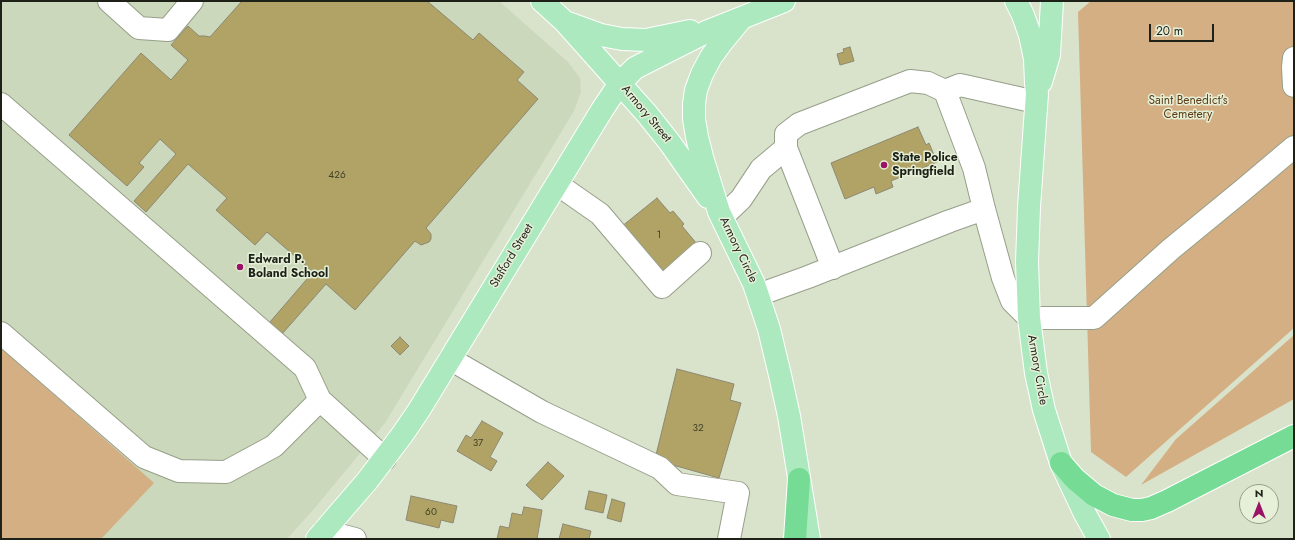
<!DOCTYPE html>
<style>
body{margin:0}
#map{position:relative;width:1295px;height:540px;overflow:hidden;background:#d9e3cb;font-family:Jost,sans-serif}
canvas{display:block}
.frame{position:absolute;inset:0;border:2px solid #1d2118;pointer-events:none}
.north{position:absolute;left:1239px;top:484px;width:40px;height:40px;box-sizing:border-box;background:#e6f0d8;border:1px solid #969d8b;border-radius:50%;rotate:0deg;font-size:11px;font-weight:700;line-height:16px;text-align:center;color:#1d2118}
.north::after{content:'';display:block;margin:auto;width:14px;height:18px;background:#9a1265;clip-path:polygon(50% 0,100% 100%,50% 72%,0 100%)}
.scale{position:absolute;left:1149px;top:24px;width:65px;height:18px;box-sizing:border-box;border:2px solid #1d2118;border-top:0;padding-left:5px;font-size:12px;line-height:14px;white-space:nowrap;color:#1d2118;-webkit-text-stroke:3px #e6f0d8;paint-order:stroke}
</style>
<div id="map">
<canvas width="1295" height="540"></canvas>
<div class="frame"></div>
<div class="north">N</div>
<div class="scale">20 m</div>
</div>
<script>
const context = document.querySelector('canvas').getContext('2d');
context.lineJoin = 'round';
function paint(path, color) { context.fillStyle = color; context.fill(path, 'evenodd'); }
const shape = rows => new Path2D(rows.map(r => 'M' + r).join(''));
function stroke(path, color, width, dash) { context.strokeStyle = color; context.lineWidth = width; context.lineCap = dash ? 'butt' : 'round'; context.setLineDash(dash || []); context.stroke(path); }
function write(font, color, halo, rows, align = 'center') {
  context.font = font + ' Jost,sans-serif'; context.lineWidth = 3; context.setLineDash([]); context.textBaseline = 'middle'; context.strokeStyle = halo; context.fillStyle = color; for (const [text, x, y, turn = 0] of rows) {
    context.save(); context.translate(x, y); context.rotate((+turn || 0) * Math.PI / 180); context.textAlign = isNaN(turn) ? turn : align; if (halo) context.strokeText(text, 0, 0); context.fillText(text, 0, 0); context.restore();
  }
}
const built = shape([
 [1,1,499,1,568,62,580,78,581,92,574,111,385,423,314,509,287,539,1,539]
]);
const green = shape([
 [1091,1,1294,1,1294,328,1126,477,1091,452,1078,12],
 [1294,335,1294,399,1141,485,1176,439],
 [1,348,154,483,101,539,1,539]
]);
const building = shape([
 [242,1,427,1,473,40,479,33,524,72,517,80,538,99,426,228,431,234,431,239,429,242,421,245,415,241,355,310,326,284,282,334,270,322,313,272,267,232,255,245,216,210,227,198,188,164,146,212,134,201,176,154,160,139,139,163,144,167,127,186,69,135,141,53,171,80,188,60,171,45,188,26,199,36,205,36,210,37,242,1],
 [850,47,854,61,840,65,837,54,844,52,843,49,850,47],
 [918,127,926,145,929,143,937,162,891,181,893,187,876,194,874,187,845,199,831,163,918,127],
 [657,198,670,213,673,211,684,224,682,226,697,244,659,274,621,227,657,198],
 [400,337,409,346,400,355,391,346,400,337],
 [677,369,734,384,730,400,741,403,719,478,662,462,656,455,677,369],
 [482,421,503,433,490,457,497,461,491,471,457,451,466,435,471,438,482,421],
 [548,462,564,476,542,500,526,485,548,462],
 [589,491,607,495,603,513,585,509,589,491],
 [411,496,457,506,453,523,441,520,439,528,406,520,411,496],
 [612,499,625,503,621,522,607,518,612,499],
 [524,507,542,510,537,539,497,539,500,526,509,528,512,513,522,515,524,507],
 [563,524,591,531,589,539,559,539,563,524]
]);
const minor = shape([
 [109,1,139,28,168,30,192,1],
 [1294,58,1293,67,1294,86],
 [945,91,960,85,1036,102],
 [1,104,305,368,320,400,385,459],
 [557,184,600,214,662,287,700,253],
 [722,217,741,199,761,169,786,148],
 [833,268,786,148,786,134,799,124,910,81,928,83,945,91,974,168,984,209,1003,278,1012,301,1029,318,1094,318,1171,249,1243,190,1294,147],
 [758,295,808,277,950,221,984,209],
 [1,333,144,457,179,471,226,472,274,446,320,400],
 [450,359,542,412,660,468,677,484,738,493,729,539],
 [324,531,355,539]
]);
const major = shape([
 [542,1,565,22,647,114,670,143,708,197],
 [1016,1,1023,15,1030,35,1035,59,1036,83,1037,94,1029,207,1027,262,1029,318,1036,373,1044,410,1061,463,1085,514,1099,539],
 [740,20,722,42,711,57,702,74,696,90,694,104,694,119,697,137,702,157,719,212,754,284,769,329,780,375,789,416,809,539],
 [568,23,601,35,622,39,646,40,690,31],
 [1041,82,1049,55,1052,1],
 [317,539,367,481,402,435,419,410,602,110,620,83,635,68,706,32,784,1]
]);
const highway = shape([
 [1061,463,1075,479,1094,495,1113,505,1132,510,1142,510,1151,508,1167,501,1294,436],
 [795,539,799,479]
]);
const markers = [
 [884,165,4,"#9a1265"],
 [240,267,4,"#9a1265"]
];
const numberNames = [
 ["426",337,176],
 ["1",659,236],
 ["32",698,429],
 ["37",478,444],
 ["60",431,513]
];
const parkNames = [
 ["Saint Benedict's",1188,101],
 ["Cemetery",1188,115]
];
const streetNames = [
 ["Armory Street",646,114,50],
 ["Armory Circle",738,250,64],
 ["Stafford Street",512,256,-59],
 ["Armory Circle",1037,370,80]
];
const poiNames = [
 ["State Police",892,158],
 ["Springfield",892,172],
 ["Edward P.",248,260],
 ["Boland School",248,274]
];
paint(built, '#ccd8bb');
paint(green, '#d4af84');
paint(building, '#b0a365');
stroke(building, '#8d8872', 1);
stroke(minor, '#969f89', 24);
stroke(major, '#fff', 24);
stroke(highway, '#fff', 24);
stroke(minor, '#fff', 22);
stroke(major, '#ade9bf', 22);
stroke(highway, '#76db94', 22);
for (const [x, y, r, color] of markers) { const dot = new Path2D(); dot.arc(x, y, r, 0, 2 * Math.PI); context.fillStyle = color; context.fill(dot); stroke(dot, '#e6f0d8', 1.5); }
write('10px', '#42422b', null, numberNames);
write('12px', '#5c3e17', '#e6f0d8', parkNames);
write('12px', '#1d2118', '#e6f0d8', streetNames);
write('bold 12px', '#1d2118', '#e6f0d8', poiNames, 'left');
</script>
